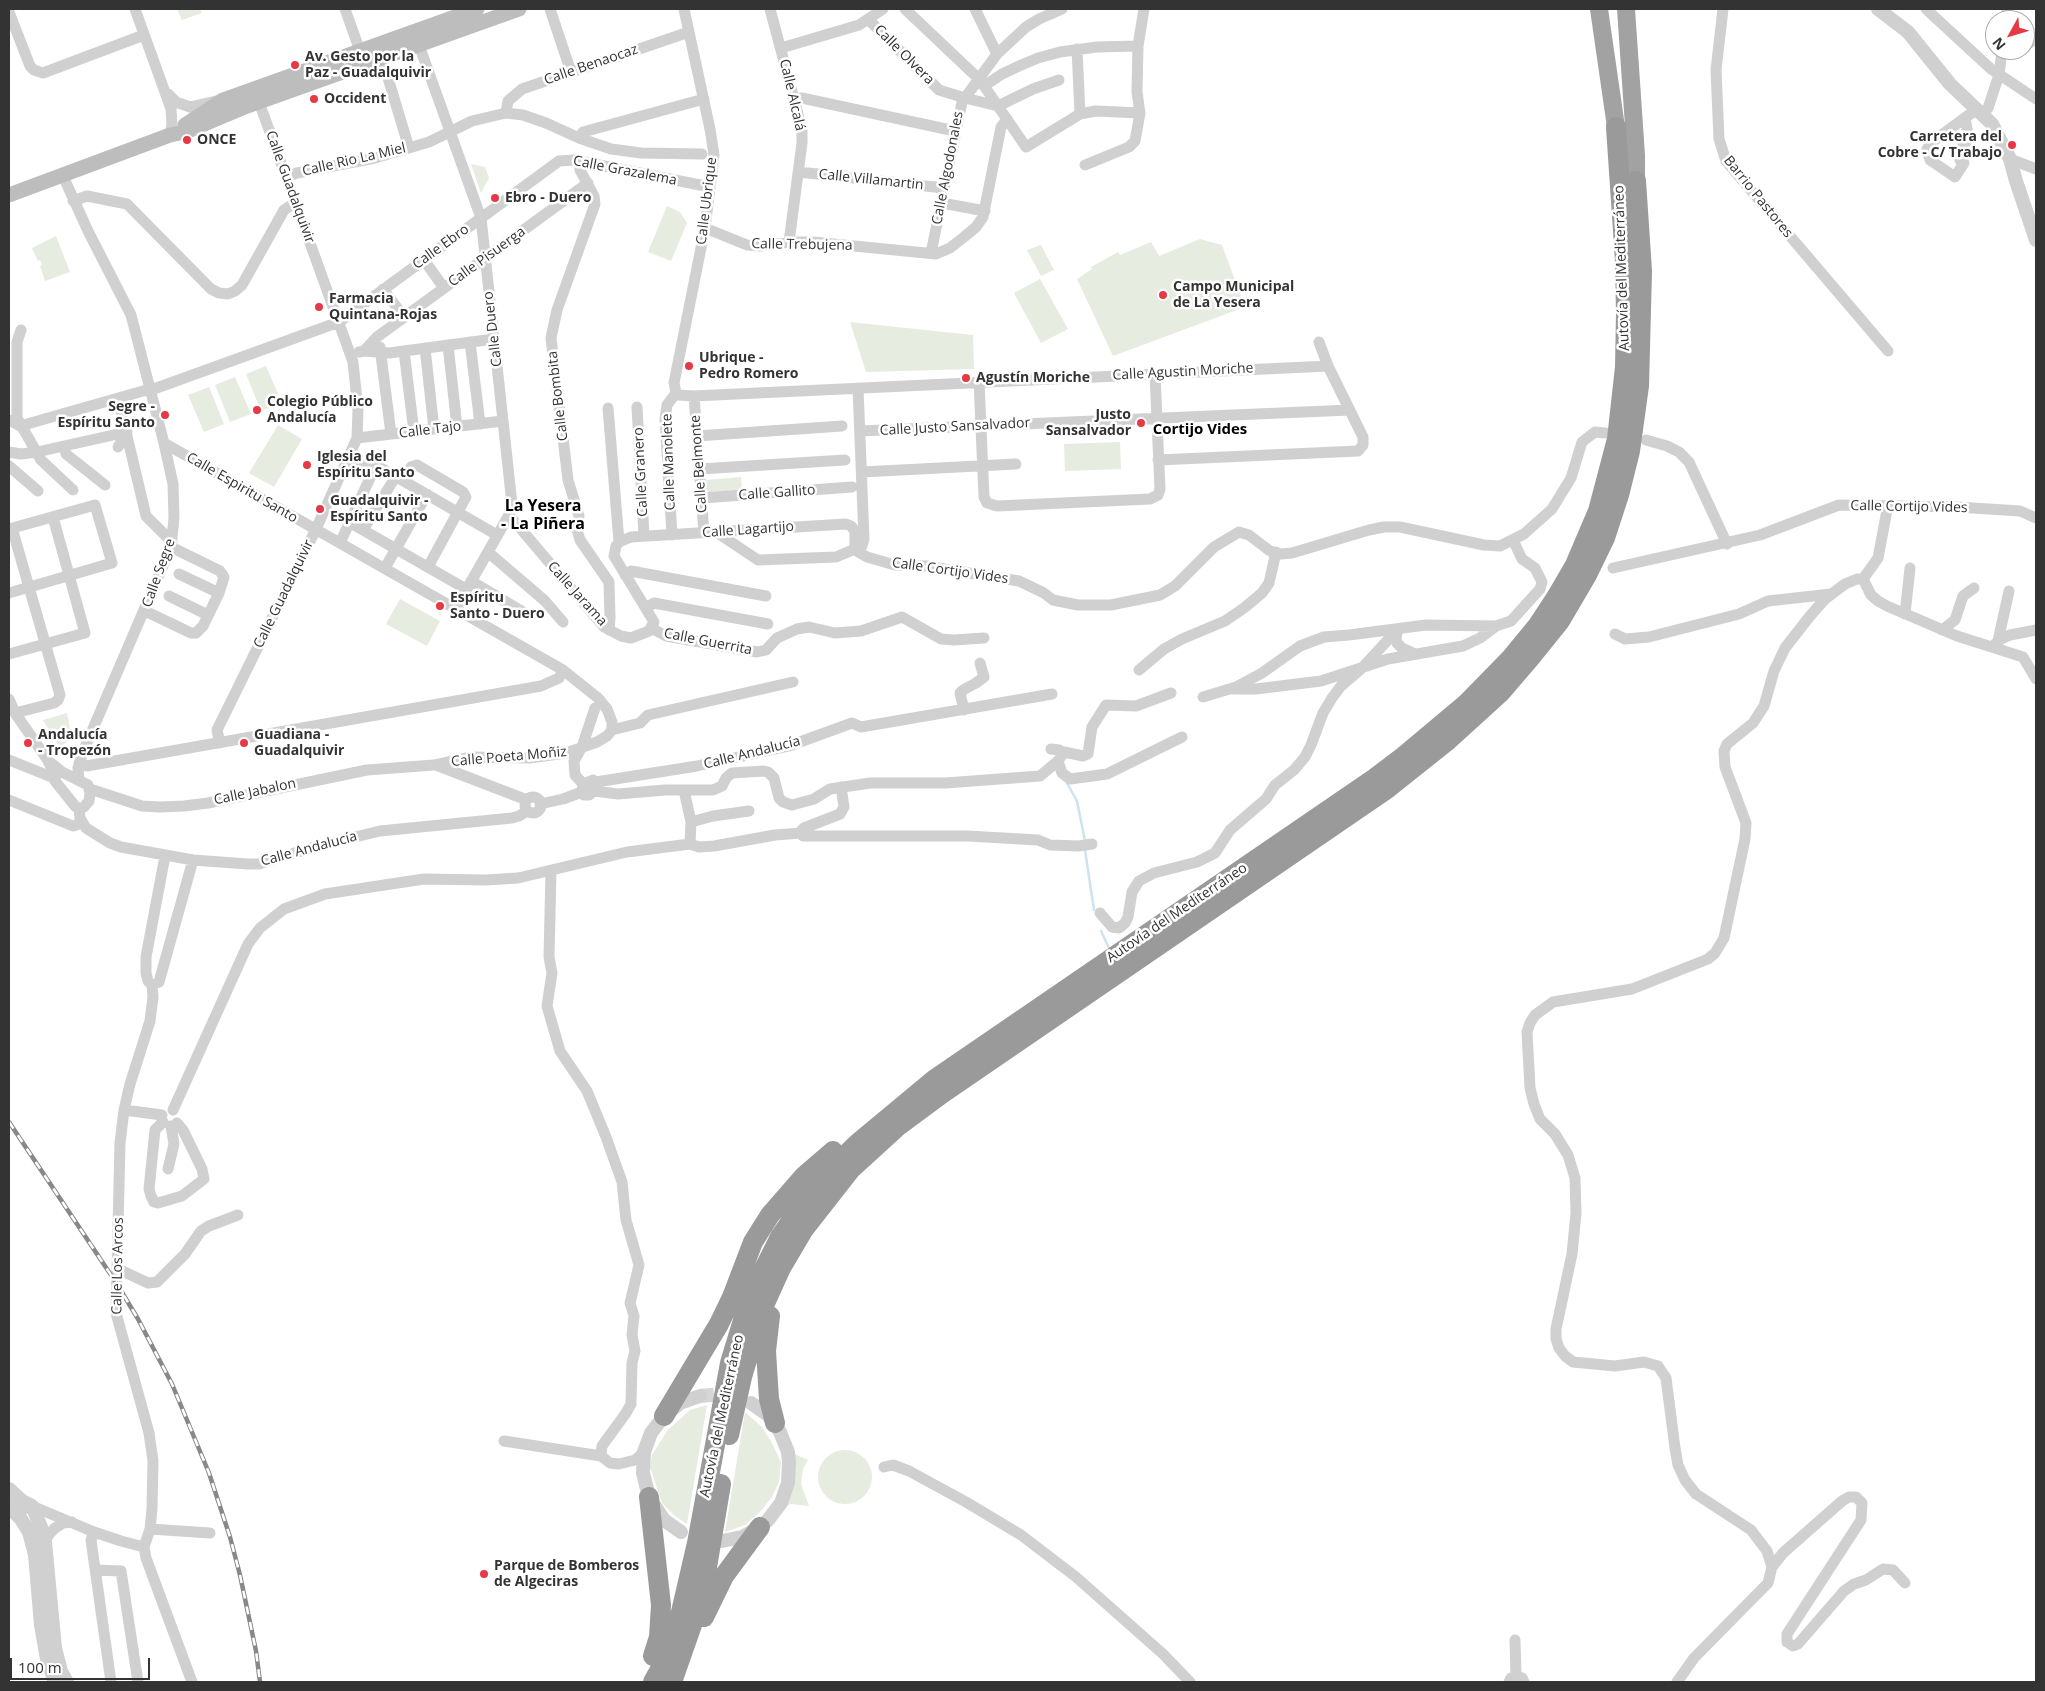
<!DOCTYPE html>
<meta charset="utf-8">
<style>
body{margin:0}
#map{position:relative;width:2045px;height:1691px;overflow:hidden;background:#fff;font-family:"Open Sans",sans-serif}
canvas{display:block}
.frame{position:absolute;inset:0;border:10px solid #333;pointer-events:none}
.north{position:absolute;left:1985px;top:10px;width:50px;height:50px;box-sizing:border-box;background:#fff;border:1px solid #adadad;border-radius:50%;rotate:231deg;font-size:14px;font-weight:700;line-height:20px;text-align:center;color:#333}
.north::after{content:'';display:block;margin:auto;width:18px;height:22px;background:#e63946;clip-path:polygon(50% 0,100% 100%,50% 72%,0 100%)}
.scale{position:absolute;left:10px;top:1658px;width:140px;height:22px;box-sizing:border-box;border:2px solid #333;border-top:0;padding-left:6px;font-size:15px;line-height:18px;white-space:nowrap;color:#333;-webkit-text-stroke:4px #fff;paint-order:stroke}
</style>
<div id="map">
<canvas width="2045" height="1691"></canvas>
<div class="frame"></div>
<div class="north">N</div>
<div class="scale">100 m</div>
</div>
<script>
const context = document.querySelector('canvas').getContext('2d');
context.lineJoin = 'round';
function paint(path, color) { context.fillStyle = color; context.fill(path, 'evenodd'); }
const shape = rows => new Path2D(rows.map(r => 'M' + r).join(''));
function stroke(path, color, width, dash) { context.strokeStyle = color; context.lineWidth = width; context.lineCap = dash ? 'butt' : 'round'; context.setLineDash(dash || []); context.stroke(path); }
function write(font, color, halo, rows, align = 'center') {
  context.font = font + ' "Open Sans",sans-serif'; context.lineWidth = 5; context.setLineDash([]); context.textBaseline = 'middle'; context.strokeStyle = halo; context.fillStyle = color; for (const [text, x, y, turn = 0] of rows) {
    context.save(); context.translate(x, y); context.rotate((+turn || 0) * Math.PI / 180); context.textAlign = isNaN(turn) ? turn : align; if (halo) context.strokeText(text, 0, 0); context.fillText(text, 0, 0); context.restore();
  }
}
const green = shape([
 [177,9,200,9,202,13,182,20],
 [471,164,485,167,489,178,481,193],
 [667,206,680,212,687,223,671,261,648,252],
 [56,236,70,272,45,281,40,266,42,265,40,260,38,261,32,248],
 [1200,239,1222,245,1245,307,1113,356,1077,279,1092,269,1091,267,1118,252,1120,255,1151,242,1159,256],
 [1041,245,1054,270,1041,276,1027,250],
 [1040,279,1068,329,1041,343,1014,293],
 [850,322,973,335,974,369,866,372],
 [266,366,282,403,261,411,246,374],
 [235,377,251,414,230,422,215,385],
 [209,387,224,424,204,432,188,395],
 [278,425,302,439,274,487,249,473],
 [1120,442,1121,469,1065,471,1064,444],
 [741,477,742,490,709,492,707,491,706,480],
 [400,599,440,621,427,646,386,624],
 [67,713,72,739,59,747,43,720],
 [707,1405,687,1524,675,1516,662,1503,650,1467,652,1455,667,1431,690,1410],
 [745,1412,762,1427,772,1443,781,1462,779,1482,772,1497,760,1512,745,1525,725,1532],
 '818 1477a27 27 0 1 1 54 0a27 27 0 1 1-54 0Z',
 [792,1453,808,1460,803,1469,801,1484,809,1506,791,1504,783,1507]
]);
const stream = shape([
 [1067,783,1077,801,1085,841],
 [1085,850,1094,910],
 [1101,931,1110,950]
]);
const tertiaryTunnel = shape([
 [700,1396,721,1394,731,1396]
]);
const minor = shape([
 [135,9,171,109,172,124,170,135],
 [345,9,360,51],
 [550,9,571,72],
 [770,9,802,129,802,143,789,242],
 [905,9,980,80,1026,147,1080,114,1096,111,1140,113],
 [975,9,997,54],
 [1723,9,1716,70,1719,139,1726,161,1888,351],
 [1926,9,1991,69,2036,99],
 [9,12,30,66,34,70,43,73,144,35],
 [869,20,939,90,965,98,998,106,1033,89,1059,80],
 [2006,20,2007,9],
 [2025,42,2031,42,2036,37],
 [419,45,481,218,512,504,509,515,456,608],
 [781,48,859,25,883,9],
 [1077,49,1080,114],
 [382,58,409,148],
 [984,86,1002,74,1019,66,1038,58,1060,52,1097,47,1138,46],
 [167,93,176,102,190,107,216,101],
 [795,99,802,98,955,131],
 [506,113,508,101,522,89,689,32],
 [1983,115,1988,108,1999,75,2002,50],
 [1965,118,1968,134,1962,142,1967,146,1969,152,1960,160,1964,163,1955,177,1930,160,1927,149,1932,142,1977,109],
 [579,138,583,132,704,99],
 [2010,159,2036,169],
 [579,161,580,170,594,196,595,204,557,310,551,338,568,480,579,516,577,530,580,540,609,582,610,618,609,630],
 [1085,165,1129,147,1135,141,1140,113,1137,92,1138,46,1144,9],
 [799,172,944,188],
 [63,176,88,231,131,315,164,443,173,484,174,518,171,547,83,752,78,768,79,779],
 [286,177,297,173,375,158,429,142,472,121,506,113,523,115,546,123,579,138,611,149,641,153,702,154],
 [73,201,87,196,127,204,211,289,219,293,228,294,235,291,242,285,284,210,296,202],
 [942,203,985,211],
 [705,228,747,245,760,246,789,242,813,242,936,254,950,248,964,237,976,227,983,217,1001,127,1007,119],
 [931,253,962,102,997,54,1026,27,1039,19,1062,9],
 [424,260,444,288],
 [383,289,404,317],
 [21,330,17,342,17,418,41,460,73,490],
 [470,342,480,424],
 [448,345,457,427],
 [380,347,391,434],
 [425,348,434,429],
 [364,351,377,337,588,183],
 [404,351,414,432],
 [359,352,364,351,389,353,494,339],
 [979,381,984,497,987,503,997,506,1150,499,1158,495,1160,489,1155,374],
 [676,393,678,395,694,396,1328,366],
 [676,393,674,383,705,228,714,155,710,129,684,9],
 [694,396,704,533],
 [118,398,146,516,172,542],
 [637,407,644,536],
 [608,408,619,542],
 [9,420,20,426,143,391,151,390,339,322,559,161,574,160,710,187],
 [860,431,1350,410],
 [697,436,842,426],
 [357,438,503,421],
 [1646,440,1667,446,1679,452,1689,462,1727,544],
 [164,443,563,670,598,698,607,709,612,722,612,730],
 [64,446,66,454,105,485],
 [118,447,127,432],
 [9,452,21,454,37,452,127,432],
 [349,459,364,467,381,468,497,535],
 [1158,460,1358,451,1363,445,1363,437,1328,366,1319,342],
 [9,466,38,491],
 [700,469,845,460],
 [862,472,1016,464],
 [404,480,411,467,417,465,463,492,466,497,428,567],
 [702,498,852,487],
 [1888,505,1878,558,1863,579,1871,595,1878,601,1887,606,1957,636,2023,657,2036,679],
 [509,515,604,627,621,636,631,638,649,631,654,622,614,556,616,546,619,542],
 [349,522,466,589],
 [12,528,60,695,58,700,54,703,15,713],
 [9,529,95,505,112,563,9,593],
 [363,530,396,476],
 [716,532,758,560,836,557,862,546,864,539,858,388],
 [672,535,665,419,667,405,676,393],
 [619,542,631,537,846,524,851,526,855,531,855,550],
 [340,543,375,467],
 [855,550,867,557,895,565,926,566,1019,581,1044,593,1053,600,1078,605,1111,605,1160,595,1175,586,1214,547,1239,532,1249,535,1270,551,1281,554,1292,553,1369,530,1384,527,1400,527,1484,545,1500,546,1524,534,1552,509,1571,478,1582,442,1595,432,1605,433],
 [488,552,545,601,563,622],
 [385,568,427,494],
 [1613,568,1760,535,1839,505,1957,507,2020,511,2036,518],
 [179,574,219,593],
 [625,575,631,571,766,596],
 [471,581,523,612],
 [169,596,208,615],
 [646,608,654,603,768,624],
 [145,611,191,633,196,633,203,626,219,593,224,577,220,571,171,547],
 [1905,614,1910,568],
 [651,628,666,636,757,652,766,650,777,638,797,629,809,627,835,633,861,631,902,617,941,639,954,640,984,638],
 [1942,630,1955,620,1963,596,1974,588],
 [1615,634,1625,639,1649,637,1739,614,1768,601,1831,594],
 [1998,641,2009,591],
 [1994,645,2001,639,2010,635,2036,630],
 [9,654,85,633,53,517],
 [1139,670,1164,649,1182,639,1225,621,1244,608,1262,593,1269,583,1276,552],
 [1234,689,1256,689,1321,681,1388,659,1463,646,1480,638,1496,626],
 [1203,697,1236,687,1262,673,1300,646,1324,637,1349,635,1426,625,1496,626,1511,621,1540,589,1542,582,1535,568,1522,559,1513,540],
 [9,699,15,713,47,759,55,775],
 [964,710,960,693,963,690,976,683,984,677,980,663],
 [220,743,217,730,316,529,357,438,358,410,353,362,259,102],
 [1051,749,1059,750,1063,753],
 [9,760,54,778],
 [1058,761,1062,773,1070,779,1107,774,1182,737],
 [51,763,62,772,88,785,90,793,89,801,84,807,79,809],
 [79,763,87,766,92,765,541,686,559,678,563,670],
 [436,765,527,800],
 [61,772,55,775,55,781,75,806,79,809],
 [593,780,597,783,597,788,589,795,584,795,582,789,588,782,593,780],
 [596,782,697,766,789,746,852,723,861,727,1052,694],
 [584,785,575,775,574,761,582,747,595,708],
 [841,787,844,807,840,814,804,828,801,831,803,836,968,836,1038,840,1050,845,1079,846,1092,844],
 [90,789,142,806,160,807,184,806,208,803,367,770,434,765,470,757,530,758,566,753,597,742,607,736,612,730,640,723,648,715,793,682],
 [684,790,691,822,690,844],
 [594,791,618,794,665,790,713,790,722,786,726,778,732,773,764,771,768,772,774,778,779,798,783,802,792,805,814,799,830,789,870,783,945,783,1040,776,1058,761,1064,752,1083,756,1088,754,1092,727,1106,705,1136,706,1171,693],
 '525 805a8 8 0 1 1 16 0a8 8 0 1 1-16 0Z',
 [9,800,73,826,82,823],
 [540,804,563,799,582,792],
 [79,809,80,818,86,828,110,843,121,847,193,860,248,864,259,864,314,847,380,831,512,818,519,816,527,811],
 [691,822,713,816,749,811],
 [165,856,146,957,146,973,148,981,152,985,153,997,150,1021,130,1084,124,1110,120,1143,116,1313,149,1433,153,1461,152,1509,150,1529,144,1547,146,1558,192,1682],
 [551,871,549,957,552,973,547,1006,560,1051,587,1091,606,1137,622,1182,626,1220,639,1265,630,1303,634,1316,632,1335,635,1351,632,1363,631,1404,626,1413,602,1446,601,1456],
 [1100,913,1112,927,1119,928,1125,923,1128,917,1132,892,1139,881,1154,873,1197,862,1215,853,1230,830,1266,799,1275,785,1294,770,1305,757,1311,745,1323,713,1332,698,1341,686,1363,667,1398,629,1396,638,1397,643,1402,648,1415,654],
 [152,985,159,982,193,860],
 [124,1110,162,1115],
 [173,1110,248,944,260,928,284,909,325,894,424,879,486,880,518,878,627,852,690,844,699,847,714,846,775,835,801,833],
 [163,1122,155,1130,149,1189,151,1196,154,1202,158,1203,182,1196,204,1179,202,1169,183,1130,177,1123],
 [168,1169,174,1144,171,1126],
 [118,1269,148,1283,157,1282,185,1254,201,1231,209,1226,238,1215],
 [504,1441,601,1456,610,1463,619,1464,635,1460,644,1452],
 [884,1467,893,1465,909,1471,966,1502,1021,1535,1076,1577,1163,1654,1190,1682],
 [15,1512,32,1506,94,1532,121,1541,144,1547],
 [150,1529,210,1533],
 [94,1532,91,1540,111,1682],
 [45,1542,49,1534,55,1528,63,1523,72,1522],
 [1772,1567,1783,1553,1842,1501,1849,1497,1856,1497,1862,1503,1861,1520,1787,1634,1787,1642,1793,1646,1798,1644,1844,1591,1854,1584,1866,1580,1883,1569,1893,1570,1905,1583],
 [95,1570,121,1571,138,1682],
 [1515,1640,1516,1676],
 [1509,1682,1511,1678,1516,1676,1522,1678,1524,1682],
 [1677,1682,1694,1658,1768,1583,1772,1567,1767,1551,1751,1530,1696,1494,1685,1480,1678,1465,1675,1448,1666,1378,1658,1366,1644,1362,1615,1366,1573,1362,1565,1356,1559,1348,1556,1339,1556,1329,1572,1254,1576,1213,1575,1178,1568,1155,1555,1134,1540,1119,1534,1104,1530,1088,1527,1032,1530,1023,1535,1015,1553,1002,1632,989,1708,959,1715,953,1724,938,1745,839,1746,823,1725,767,1724,751,1727,744,1753,723,1764,706,1774,671,1785,648,1810,616,1825,599,1845,584,1857,579,1863,579]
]);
const tertiary = shape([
 [1878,9,1908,32,1950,84,1992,124,2010,159,2016,181,2036,240],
 [9,1489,22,1501,32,1506,41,1527,45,1542,55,1648,61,1671,67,1682],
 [9,1507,21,1519,29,1532,35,1555,41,1625,47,1659,55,1682],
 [681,1532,664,1520,649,1497,643,1473,644,1452,651,1433,664,1416,680,1403,700,1396],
 [722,1541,742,1537,760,1527,768,1520,781,1503,788,1483,789,1462,788,1452,780,1432,768,1415,751,1403]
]);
const secondary = shape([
 [185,125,223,100,477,9],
 [9,195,170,135,185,132,242,108,519,9]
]);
const trunk = shape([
 [1599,9,1616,127],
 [1626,9,1636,155,1636,181]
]);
const motorway = shape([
 [770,1316,766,1351,769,1399,775,1423],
 [664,1416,719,1324,732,1297,753,1242,770,1215,804,1176,833,1151],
 [729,1435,742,1377,762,1310,781,1268,804,1229,851,1169,897,1127,943,1093,1387,789,1446,742,1501,692,1531,657,1560,621,1587,575,1605,538,1619,495,1630,451,1639,386,1642,271,1636,181],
 [649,1497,661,1605,659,1637,653,1656],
 [704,1617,724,1576,760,1527],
 [653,1682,662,1666,681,1612,697,1543,730,1363,744,1317,760,1277,780,1237,802,1205,828,1172,858,1143,935,1079,1375,778,1404,756,1466,704,1510,659,1538,625,1557,596,1575,565,1598,511,1617,439,1625,367,1626,314,1625,261,1616,127],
 [672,1682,698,1608,706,1573,721,1484]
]);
const rail = shape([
 [9,1122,117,1284,138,1319,172,1384,209,1473,230,1537,240,1575,256,1651,260,1682]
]);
const markers = [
 [295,65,5,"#e63946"],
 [314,99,5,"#e63946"],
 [187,140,5,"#e63946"],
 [2012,145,5,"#e63946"],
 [495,198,5,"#e63946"],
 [1163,295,5,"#e63946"],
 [319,307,5,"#e63946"],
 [689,366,5,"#e63946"],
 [966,378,5,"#e63946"],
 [257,410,5,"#e63946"],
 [165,415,5,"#e63946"],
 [1141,423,5,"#e63946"],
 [307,465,5,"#e63946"],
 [320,509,5,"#e63946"],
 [440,606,5,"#e63946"],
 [28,743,5,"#e63946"],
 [244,743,5,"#e63946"],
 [484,1574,5,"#e63946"]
];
const streetNames = [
 ["Calle Olvera",904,55,45],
 ["Calle Benaocaz",591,65,-19],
 ["Calle Alcalá",792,95,77],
 ["Calle Rio La Miel",354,160,-13],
 ["Calle Algodonales",948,168,-79],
 ["Calle Grazalema",625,171,11],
 ["Calle Villamartin",871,180,6],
 ["Calle Guadalquivir",290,187,70],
 ["Barrio Pastores",1758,197,51],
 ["Calle Ubrique",707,201,-83],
 ["Calle Trebujena",802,245,1],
 ["Calle Ebro",441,247,-36],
 ["Calle Pisuerga",487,257,-36],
 ["Autovía del Mediterráneo",1622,268,-92],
 ["Calle Duero",493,329,-97],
 ["Calle Agustin Moriche",1183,372,-3],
 ["Calle Bombita",558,396,-97],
 ["Calle Justo Sansalvador",955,427,-3],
 ["Calle Tajo",430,430,-7],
 ["Calle Manolete",669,462,-92],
 ["Calle Belmonte",699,464,-94],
 ["Calle Granero",641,472,-93],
 ["Calle Espiritu Santo",242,488,30],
 ["Calle Gallito",777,493,-4],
 ["Calle Cortijo Vides",1909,507,1],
 ["Calle Lagartijo",748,530,-4],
 ["Calle Cortijo Vides",950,571,8],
 ["Calle Segre",159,573,-70],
 ["Calle Guadalquivir",284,594,-64],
 ["Calle Jarama",577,594,48],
 ["Calle Guerrita",708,642,11],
 ["Calle Andalucía",752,753,-14],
 ["Calle Poeta Moñiz",509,757,-5],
 ["Calle Jabalon",255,792,-12],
 ["Calle Andalucía",309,849,-15],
 ["Autovía del Mediterráneo",1177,913,-34],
 ["Calle Los Arcos",118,1266,-89],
 ["Autovía del Mediterráneo",722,1416,-78]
];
const poiNames = [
 ["Av. Gesto por la",305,57],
 ["Paz - Guadalquivir",305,73],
 ["Occident",324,99],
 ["Carretera del",2002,137,"right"],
 ["Cobre - C/ Trabajo",2002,153,"right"],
 ["ONCE",197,140],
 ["Ebro - Duero",505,198],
 ["Campo Municipal",1173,287],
 ["de La Yesera",1173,303],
 ["Farmacia",329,299],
 ["Quintana-Rojas",329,315],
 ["Ubrique -",699,358],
 ["Pedro Romero",699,374],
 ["Agustín Moriche",976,378],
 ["Colegio Público",267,402],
 ["Andalucía",267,418],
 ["Segre -",155,407,"right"],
 ["Espíritu Santo",155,423,"right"],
 ["Justo",1131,415,"right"],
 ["Sansalvador",1131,431,"right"],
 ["Iglesia del",317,457],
 ["Espíritu Santo",317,473],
 ["Guadalquivir -",330,501],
 ["Espíritu Santo",330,517],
 ["Espíritu",450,598],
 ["Santo - Duero",450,614],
 ["Andalucía",38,735],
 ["- Tropezón",38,751],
 ["Guadiana -",254,735],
 ["Guadalquivir",254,751],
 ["Parque de Bomberos",494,1566],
 ["de Algeciras",494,1582]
];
const neighbourhoodNames = [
 ["Cortijo Vides",1200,430]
];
const quarterNames = [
 ["La Yesera",543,506],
 ["- La Piñera",543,524]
];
paint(green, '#e6ecdf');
stroke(stream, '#cfe2ee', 2.5);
stroke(tertiaryTunnel, '#d6d6d6', 14, [14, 7]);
stroke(minor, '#d0d0d0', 11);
stroke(tertiary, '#d0d0d0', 14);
stroke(secondary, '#bdbdbd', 15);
stroke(trunk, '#a2a2a2', 18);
stroke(motorway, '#9a9a9a', 20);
stroke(rail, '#888', 4.5);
stroke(rail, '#fff', 2.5, [8]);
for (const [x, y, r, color] of markers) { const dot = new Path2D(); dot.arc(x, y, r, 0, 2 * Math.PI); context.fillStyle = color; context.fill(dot); stroke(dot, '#fff', 2); }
write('14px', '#333', '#fff', streetNames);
write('bold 14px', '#333', '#fff', poiNames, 'left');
write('bold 15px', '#000', '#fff', neighbourhoodNames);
write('bold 16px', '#000', '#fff', quarterNames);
</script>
